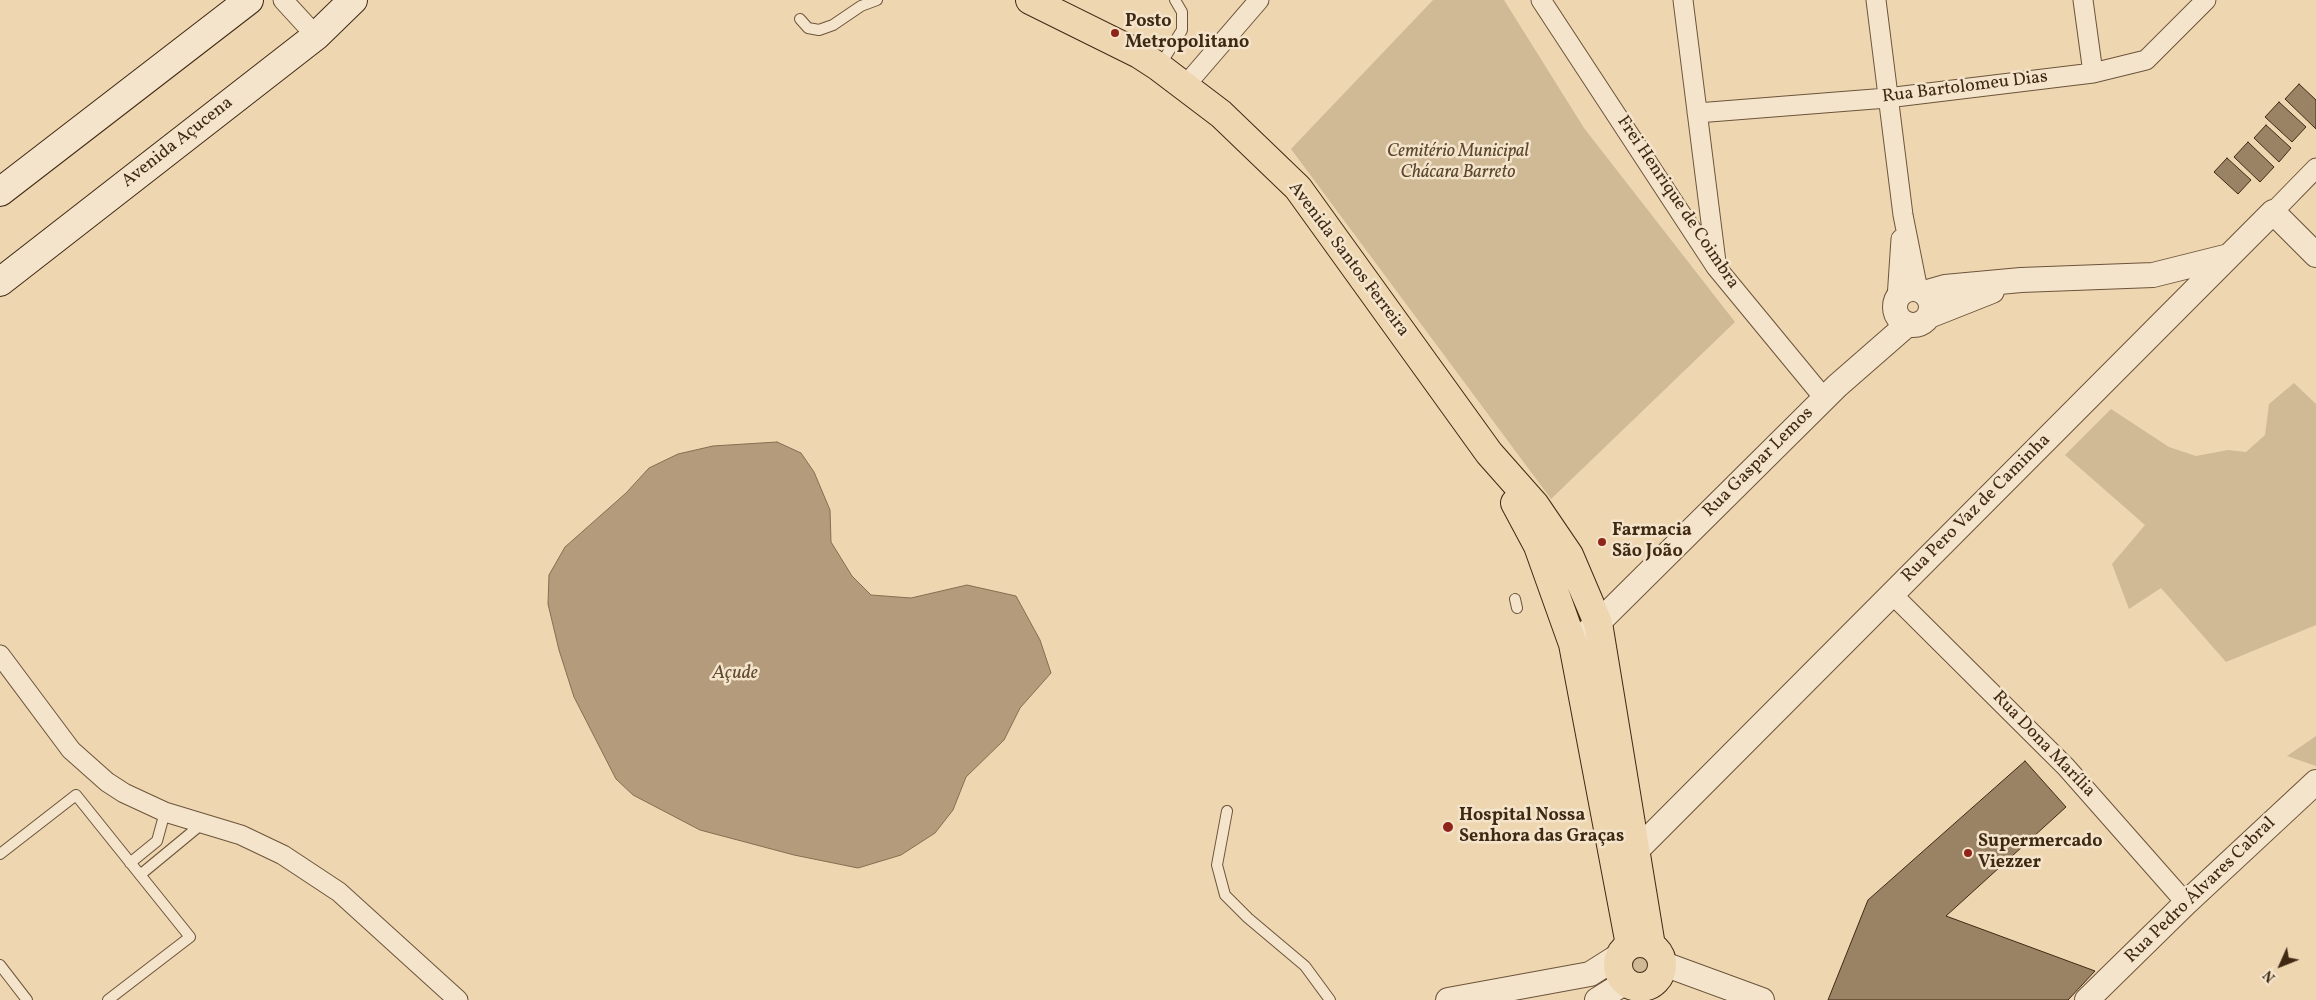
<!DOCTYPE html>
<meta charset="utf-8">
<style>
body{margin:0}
#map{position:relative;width:2316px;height:1000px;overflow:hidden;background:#eed6b0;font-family:Vollkorn,serif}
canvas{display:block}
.north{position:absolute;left:2256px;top:940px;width:50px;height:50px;-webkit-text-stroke:4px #f4e4cc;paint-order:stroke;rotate:226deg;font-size:14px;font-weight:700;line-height:20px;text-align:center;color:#402913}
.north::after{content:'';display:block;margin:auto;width:18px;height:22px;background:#402913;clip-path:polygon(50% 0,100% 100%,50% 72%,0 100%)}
</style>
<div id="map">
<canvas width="2316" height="1000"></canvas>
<div class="north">N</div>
</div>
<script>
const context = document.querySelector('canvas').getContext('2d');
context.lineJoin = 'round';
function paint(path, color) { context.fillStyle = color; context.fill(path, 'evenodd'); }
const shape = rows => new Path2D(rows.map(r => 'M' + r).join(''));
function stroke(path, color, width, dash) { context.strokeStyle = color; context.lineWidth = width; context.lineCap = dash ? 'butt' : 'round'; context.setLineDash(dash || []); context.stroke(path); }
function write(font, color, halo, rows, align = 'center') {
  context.font = font + ' Vollkorn,serif'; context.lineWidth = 5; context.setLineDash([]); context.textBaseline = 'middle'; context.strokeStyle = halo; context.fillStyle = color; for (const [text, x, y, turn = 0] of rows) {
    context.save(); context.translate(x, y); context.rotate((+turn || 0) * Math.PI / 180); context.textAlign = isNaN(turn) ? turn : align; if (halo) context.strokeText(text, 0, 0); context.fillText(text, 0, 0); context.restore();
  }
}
const green = shape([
 [1433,0,1504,0,1584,128,1735,322,1551,499,1291,149],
 [2294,383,2316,404,2316,625,2226,662,2161,588,2129,609,2112,564,2145,525,2065,455,2111,409,2169,447,2196,456,2228,450,2246,452,2265,435,2269,404],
 [2316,736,2316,766,2287,756],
 '1626 963a13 13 0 1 1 26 0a13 13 0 1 1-26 0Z'
]);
const water = shape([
 [777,442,801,453,814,472,830,510,831,542,852,576,871,595,911,598,967,585,1016,596,1040,640,1051,673,1020,708,1004,740,966,777,953,810,935,833,901,855,858,868,794,855,700,830,633,795,616,779,574,697,559,650,548,604,549,575,565,547,626,493,649,468,678,454,713,446,777,442]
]);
const building = shape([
 [2299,84,2316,100,2316,129,2285,99,2299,84],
 [2279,102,2306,127,2292,142,2265,117,2279,102],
 [2266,125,2291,148,2279,162,2254,138,2266,125],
 [2248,142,2274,167,2260,182,2234,157,2248,142],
 [2227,158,2251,180,2238,194,2214,172,2227,158],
 [2025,761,2066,807,1946,916,2095,971,2068,1000,1828,1000,1868,900,2025,761]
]);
const service = shape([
 [800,19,808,28,819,30,833,25,861,6,877,0],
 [1159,67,1182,30,1182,12,1175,0],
 [1515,599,1517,608],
 [1227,811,1217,865,1225,895,1248,918,1305,966,1330,1000],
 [0,854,76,795,190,937,108,1000],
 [130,863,157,841,165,812],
 [140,875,203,823],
 [0,965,27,1000]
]);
const minor = shape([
 [283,0,316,36],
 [1541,0,1716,267,1824,398],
 [1683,0,1716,262],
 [1876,0,1903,215,1918,290],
 [2083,0,2093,73],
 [1184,87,1259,0],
 [1697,113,1887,98,2093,73,2146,60,2206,0],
 [2273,212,2316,168],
 [1897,299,1901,239],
 [1892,594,2066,767,2186,903],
 [0,655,71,750,107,782,124,793,165,812,241,835,283,855,339,892,458,1000]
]);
const tertiary = shape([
 '1895 307a18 18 0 1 1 36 0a18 18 0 1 1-36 0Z',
 [1924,293,1945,287,2021,280,2153,275,2229,256],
 [1929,316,1992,291],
 [1573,644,1598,623,1837,386,1908,324],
 [1637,850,2273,212,2316,255],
 [1661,963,1762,1000],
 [1448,1000,1590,974,1620,955],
 [1597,1000,1626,982],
 [2087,1000,2186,903,2316,782]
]);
const secondary = shape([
 [0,192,249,0],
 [0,282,316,36,353,0]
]);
const primary = shape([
 [1030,0,1139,54,1159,67,1221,114,1298,188,1489,453,1535,505,1569,555,1598,623,1651,946],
 [1515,503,1538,546,1573,644,1630,945],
 '1618 965a22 22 0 1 1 44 0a22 22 0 1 1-44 0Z'
]);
const markers = [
 [1115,33,5,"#8f2418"],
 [1602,542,5,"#8f2418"],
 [1448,827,6,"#8f2418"],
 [1968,853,5,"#8f2418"]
];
const poiNames = [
 ["Posto",1125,23],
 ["Metropolitano",1125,44],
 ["Farmacia",1612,532],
 ["São João",1612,553],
 ["Hospital Nossa",1459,817],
 ["Senhora das Graças",1459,838],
 ["Supermercado",1978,843],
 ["Viezzer",1978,864]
];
const streetNames = [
 ["Rua Bartolomeu Dias",1965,88,-7],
 ["Avenida Açucena",178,143,-38],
 ["Frei Henrique de Coimbra",1677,203,56],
 ["Avenida Santos Ferreira",1348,260,53],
 ["Rua Gaspar Lemos",1759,463,-45],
 ["Rua Pero Vaz de Caminha",1977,509,-45],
 ["Rua Dona Marília",2043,745,46],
 ["Rua Pedro Álvares Cabral",2201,891,-44]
];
const parkNames = [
 ["Cemitério Municipal",1458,153],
 ["Chácara Barreto",1458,174]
];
const waterNames = [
 ["Açude",735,675]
];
paint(green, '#d0b995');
paint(water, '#b39b7b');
stroke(water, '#856d51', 1);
paint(building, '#9a8365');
stroke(building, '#402913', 1);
stroke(service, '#6c543a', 12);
stroke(minor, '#6c543a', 21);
stroke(tertiary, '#6c543a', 26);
stroke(secondary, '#402913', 30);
stroke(primary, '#402913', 30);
stroke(service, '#f4e4cc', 10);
stroke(minor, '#f4e4cc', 19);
stroke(tertiary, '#f4e4cc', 24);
stroke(secondary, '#f4e4cc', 28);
stroke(primary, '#eed6b0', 28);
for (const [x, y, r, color] of markers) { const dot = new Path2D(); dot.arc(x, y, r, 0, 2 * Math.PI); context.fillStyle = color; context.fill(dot); stroke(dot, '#f4e4cc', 2); }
write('bold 18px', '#402913', '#f4e4cc', poiNames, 'left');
write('18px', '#402913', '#f4e4cc', streetNames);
write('italic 18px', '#5d462d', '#f4e4cc', parkNames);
write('italic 19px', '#624b32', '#f4e4cc', waterNames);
</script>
